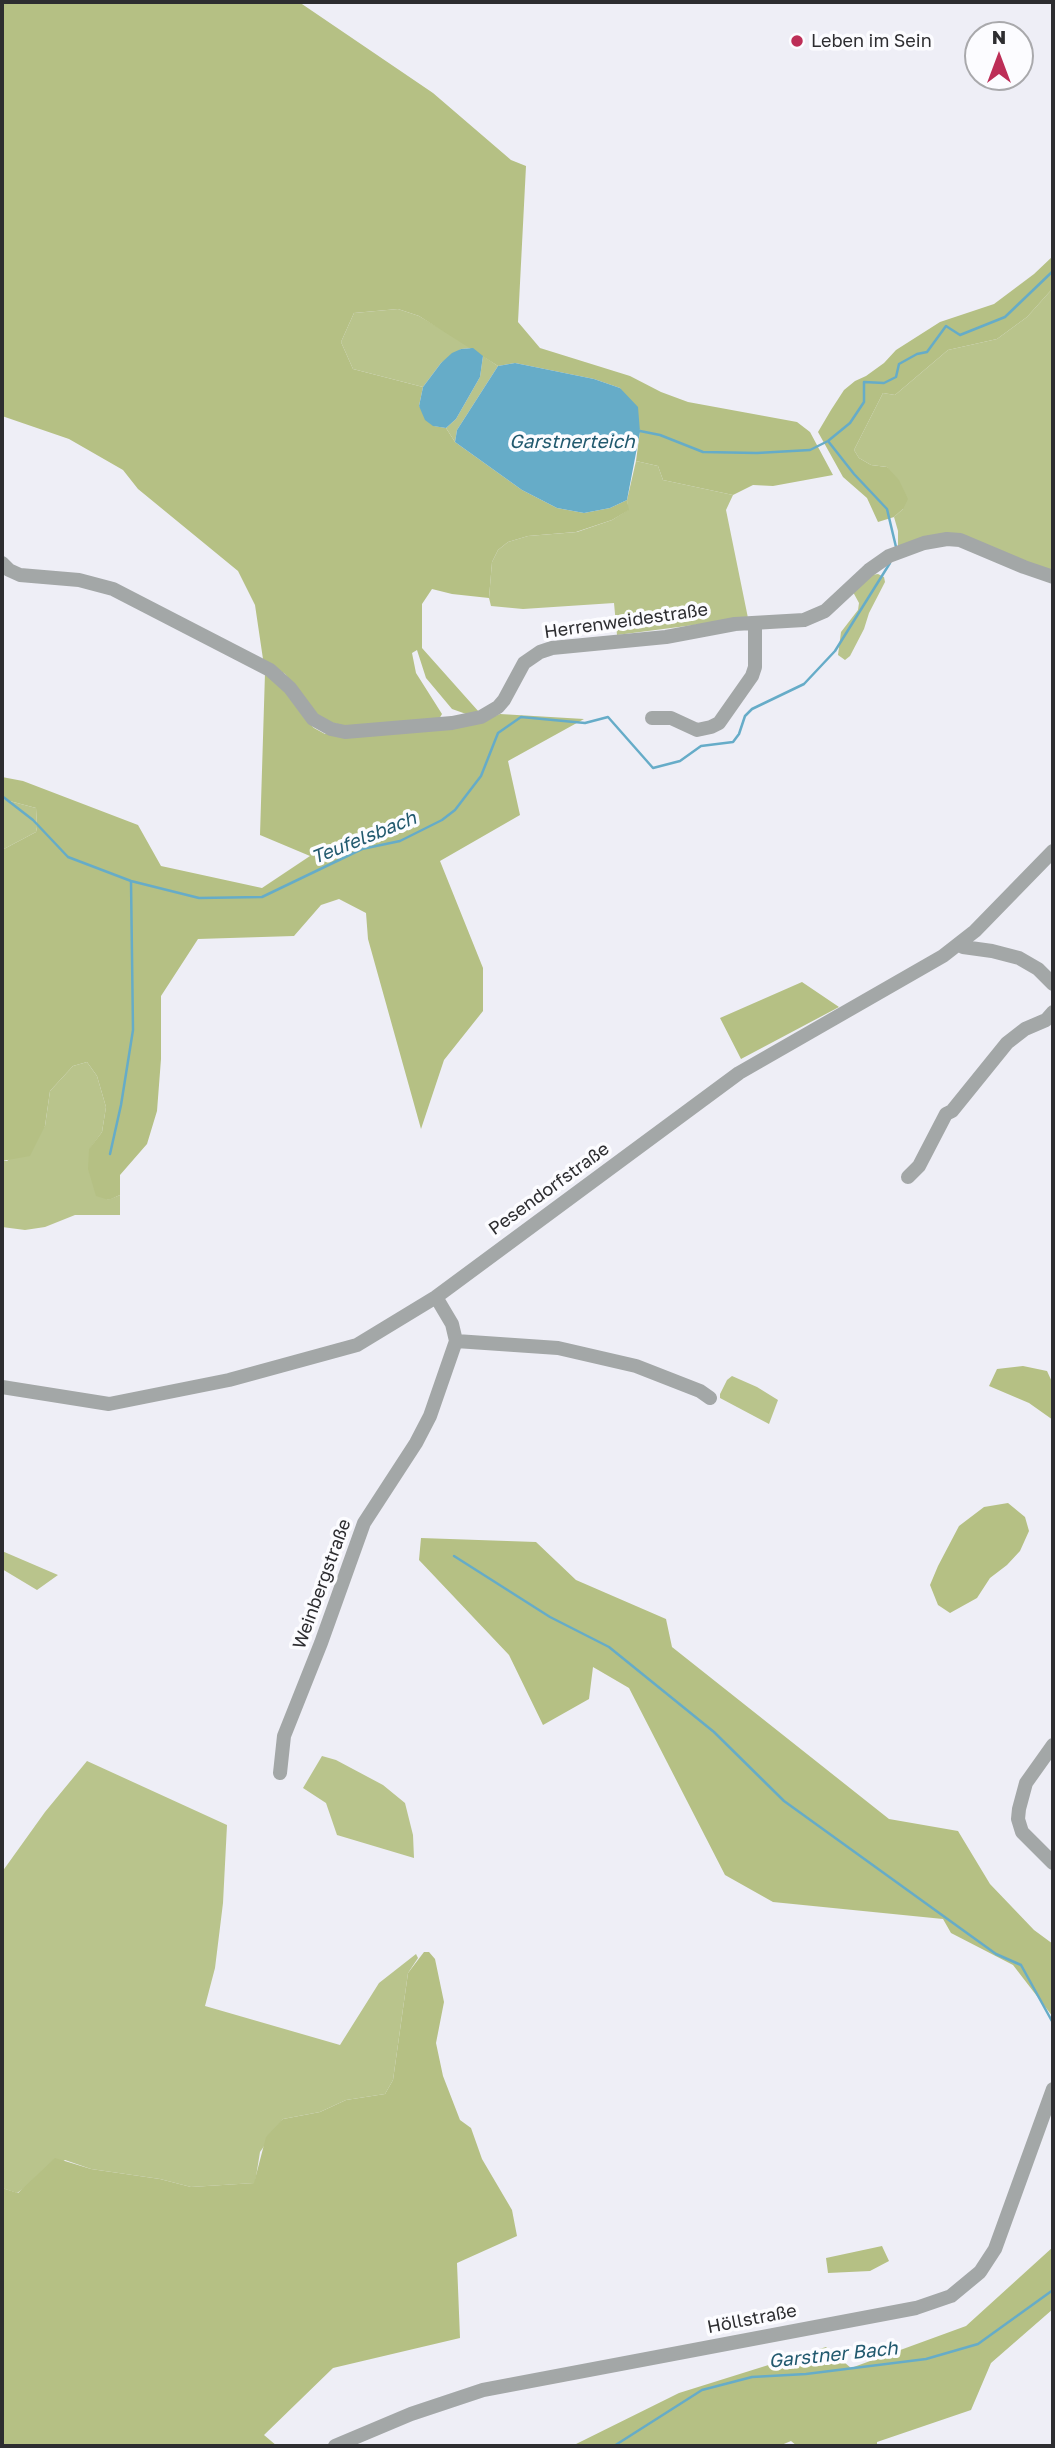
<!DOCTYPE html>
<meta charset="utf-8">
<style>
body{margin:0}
#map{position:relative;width:1055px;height:2448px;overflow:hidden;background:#eeeef6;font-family:"Golos Text",sans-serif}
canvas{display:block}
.frame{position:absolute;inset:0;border:4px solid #2d2d30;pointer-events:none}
.north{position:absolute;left:964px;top:21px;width:70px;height:70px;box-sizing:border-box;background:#fcfcff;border:2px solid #a9a9ac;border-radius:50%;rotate:0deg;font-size:19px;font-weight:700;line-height:28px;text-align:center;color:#2d2d30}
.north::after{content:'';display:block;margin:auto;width:24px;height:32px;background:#bd2e57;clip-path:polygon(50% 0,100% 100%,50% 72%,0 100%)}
</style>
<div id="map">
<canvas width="1055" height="2448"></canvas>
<div class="frame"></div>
<div class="north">N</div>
</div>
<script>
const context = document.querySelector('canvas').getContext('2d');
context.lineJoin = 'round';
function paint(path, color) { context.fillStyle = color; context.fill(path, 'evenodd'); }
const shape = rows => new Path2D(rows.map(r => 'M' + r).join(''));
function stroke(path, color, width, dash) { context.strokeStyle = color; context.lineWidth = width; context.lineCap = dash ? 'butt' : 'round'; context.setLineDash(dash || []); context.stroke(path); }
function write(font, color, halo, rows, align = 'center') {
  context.font = font + ' "Golos Text",sans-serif'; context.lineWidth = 7; context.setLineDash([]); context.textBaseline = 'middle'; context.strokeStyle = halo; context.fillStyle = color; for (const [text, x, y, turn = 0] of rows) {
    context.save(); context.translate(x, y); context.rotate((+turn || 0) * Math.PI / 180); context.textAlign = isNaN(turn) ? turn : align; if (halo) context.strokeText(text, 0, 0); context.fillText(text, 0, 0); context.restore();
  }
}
const green = shape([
 [1053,288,1053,573,965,538,898,547,898,531,894,517,903,509,887,467,871,465,859,458,854,450,883,393,895,395,948,350,997,339,1027,317],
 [398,309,419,316,473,348,461,349,441,363,423,387,353,369,341,342,354,313],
 [483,356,498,366,457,430,455,442,446,428,456,419,480,377],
 [636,461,658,466,663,480,733,495,726,510,748,618,617,635,614,603,523,609,491,606,489,598,492,562,498,550,508,542,528,536,577,532,612,520,628,510,627,500],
 [878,574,884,577,885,582,869,613,864,629,850,656,845,660,838,655,841,632,858,610,859,603,853,592,871,575],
 [2,799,36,808,37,827,36,832,2,850],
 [87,1062,97,1076,106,1107,102,1132,89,1150,108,1200,120,1195,120,1215,75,1215,45,1227,25,1230,2,1227,2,1161,7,1161,45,1126,50,1091,73,1066],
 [732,1376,757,1387,778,1400,769,1424,720,1398,720,1394,727,1380],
 [2,1551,58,1575,37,1590,2,1569],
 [322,1756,336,1760,383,1785,405,1803,413,1835,414,1858,337,1835,326,1803,303,1788],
 [87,1761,227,1825,223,1903,215,1968,205,2006,340,2045,379,1983,416,1954,418,1958,408,1973,393,2080,385,2094,346,2100,320,2112,283,2119,260,2152,255,2183,191,2187,160,2179,91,2169,65,2160,17,2193,2,2188,2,1872,45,1812]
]);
const forest = shape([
 [2,2,299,2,433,93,511,160,526,166,518,322,540,348,630,376,661,392,688,402,797,422,810,432,833,475,773,486,753,485,733,495,663,480,658,466,636,461,640,431,620,388,594,379,515,363,498,366,419,316,398,309,354,313,341,342,353,369,423,387,419,406,434,426,446,428,455,442,522,490,557,508,584,513,610,508,627,500,629,510,612,520,576,532,528,536,508,542,498,550,492,562,489,598,452,594,432,589,422,604,422,648,479,712,469,715,452,709,426,678,417,650,412,653,416,673,442,714,439,719,353,728,322,720,285,674,263,659,255,605,238,571,138,489,123,470,69,439,2,416],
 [1053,256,1053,288,1027,317,997,339,948,350,895,395,883,393,854,450,859,458,871,465,887,467,899,480,908,499,903,509,894,517,878,522,867,498,843,477,818,432,831,410,844,390,855,381,866,376,884,363,896,350,940,322,994,304,1034,274],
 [265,673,280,685,305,719,314,728,325,734,473,725,500,714,584,719,508,761,520,815,440,861,483,968,483,1011,444,1060,421,1129,368,939,366,913,339,899,321,905,294,936,198,939,161,996,161,1059,157,1111,147,1144,120,1175,120,1195,109,1200,96,1196,88,1169,89,1149,102,1132,106,1107,97,1076,87,1062,73,1066,50,1091,45,1126,30,1156,2,1161,2,850,36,832,37,827,36,808,2,799,2,777,23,781,138,825,161,866,262,888,310,856,260,835],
 [802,982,839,1007,741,1059,720,1018],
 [1023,1366,1047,1371,1053,1384,1053,1420,1029,1403,989,1386,997,1369],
 [1008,1503,1025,1517,1029,1531,1020,1551,1007,1565,990,1578,977,1598,950,1613,938,1605,930,1585,938,1566,959,1526,984,1507],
 [421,1538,536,1542,576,1580,666,1619,672,1647,889,1819,958,1831,990,1884,1034,1930,1053,1944,1053,2017,1013,1965,951,1933,943,1919,773,1902,725,1875,629,1688,593,1667,589,1699,543,1725,509,1655,419,1560],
 [424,1952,429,1952,435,1959,444,2002,436,2043,443,2076,460,2120,471,2128,482,2159,512,2210,517,2236,457,2263,460,2338,333,2368,264,2435,277,2446,2,2446,2,2188,18,2193,55,2158,91,2169,160,2179,191,2187,254,2183,266,2137,283,2119,320,2112,346,2100,385,2094,393,2080,408,1973],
 [882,2246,889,2261,870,2271,828,2273,826,2258],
 [1053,2247,1053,2309,991,2363,971,2410,877,2442,877,2446,797,2446,791,2441,779,2446,572,2446,679,2393,826,2347,851,2368,966,2326]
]);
const water = shape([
 [473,348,483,356,480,377,456,419,446,428,433,426,425,420,419,406,423,387,441,363,452,353,461,349],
 [515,363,594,379,620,388,638,407,640,432,627,500,610,508,584,513,557,508,522,490,455,442,457,430,498,366]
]);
const stream = shape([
 [640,431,660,435,703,452,757,453,810,450,828,441,850,423,864,402,864,382,884,383,896,377,899,364,917,354,927,352,946,326,960,335,1005,317,1053,271],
 [828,441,854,474,887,509,896,547],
 [2,796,33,820,68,857,131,881,199,898,262,897,362,849,400,841,442,820,455,810,481,776,498,733,521,717,585,723,608,717,653,768,680,761,701,746,733,742,739,734,745,716,752,709,804,684,835,651,890,563],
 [110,1154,121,1105,133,1030,131,881],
 [454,1556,550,1617,609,1647,714,1732,784,1801,996,1954,1021,1965,1053,2023],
 [614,2446,702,2390,752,2377,806,2374,926,2359,978,2344,1053,2290]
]);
const minor = shape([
 [2,563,9,570,20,575,79,580,113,589,270,670,290,688,313,719,331,729,345,732,452,723,481,717,498,707,504,700,524,663,540,652,552,648,666,637,735,624,804,620,825,611,869,570,889,556,924,543,947,539,960,540,1024,567,1053,577],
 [652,718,671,718,697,730,711,727,719,723,752,676,755,667,755,623],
 [960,944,963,947,992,951,1019,958,1038,969,1053,984],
 [908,1177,919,1166,946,1114,952,1111,1007,1043,1025,1029,1046,1020,1053,1012],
 [456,1341,558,1348,636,1366,700,1391,710,1398],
 [2,1387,109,1404,229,1380,357,1345,436,1297,739,1073,943,956,975,931,1053,851],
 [1053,1745,1026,1783,1019,1809,1018,1819,1022,1832,1053,1863],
 [280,1773,284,1736,321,1643,364,1523,416,1443,430,1416,456,1341,452,1324,436,1297],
 [335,2446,411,2414,483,2390,916,2308,951,2296,980,2272,995,2249,1053,2089]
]);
const markers = [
 [797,41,7,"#bd2e57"]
];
const poiNames = [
 ["Leben im Sein",811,41]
];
const streetNames = [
 ["Herrenweidestraße",626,621,-8],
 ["Pesendorfstraße",549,1189,-36],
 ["Weinbergstraße",322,1584,-70],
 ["Höllstraße",752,2319,-11]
];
const waterNames = [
 ["Garstnerteich",572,442],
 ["Teufelsbach",364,838,-22],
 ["Garstner Bach",833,2355,-6]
];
paint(green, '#b9c48c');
paint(forest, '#b5c084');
paint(water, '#66acc8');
stroke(stream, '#66acc8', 2.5);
stroke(minor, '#a3a7a7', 14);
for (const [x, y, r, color] of markers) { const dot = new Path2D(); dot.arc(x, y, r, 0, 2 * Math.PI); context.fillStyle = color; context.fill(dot); stroke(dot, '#fcfcff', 2.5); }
write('18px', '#2d2d30', '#fcfcff', poiNames, 'left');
write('18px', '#2d2d30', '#fcfcff', streetNames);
write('italic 19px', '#21596e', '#fcfcff', waterNames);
</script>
